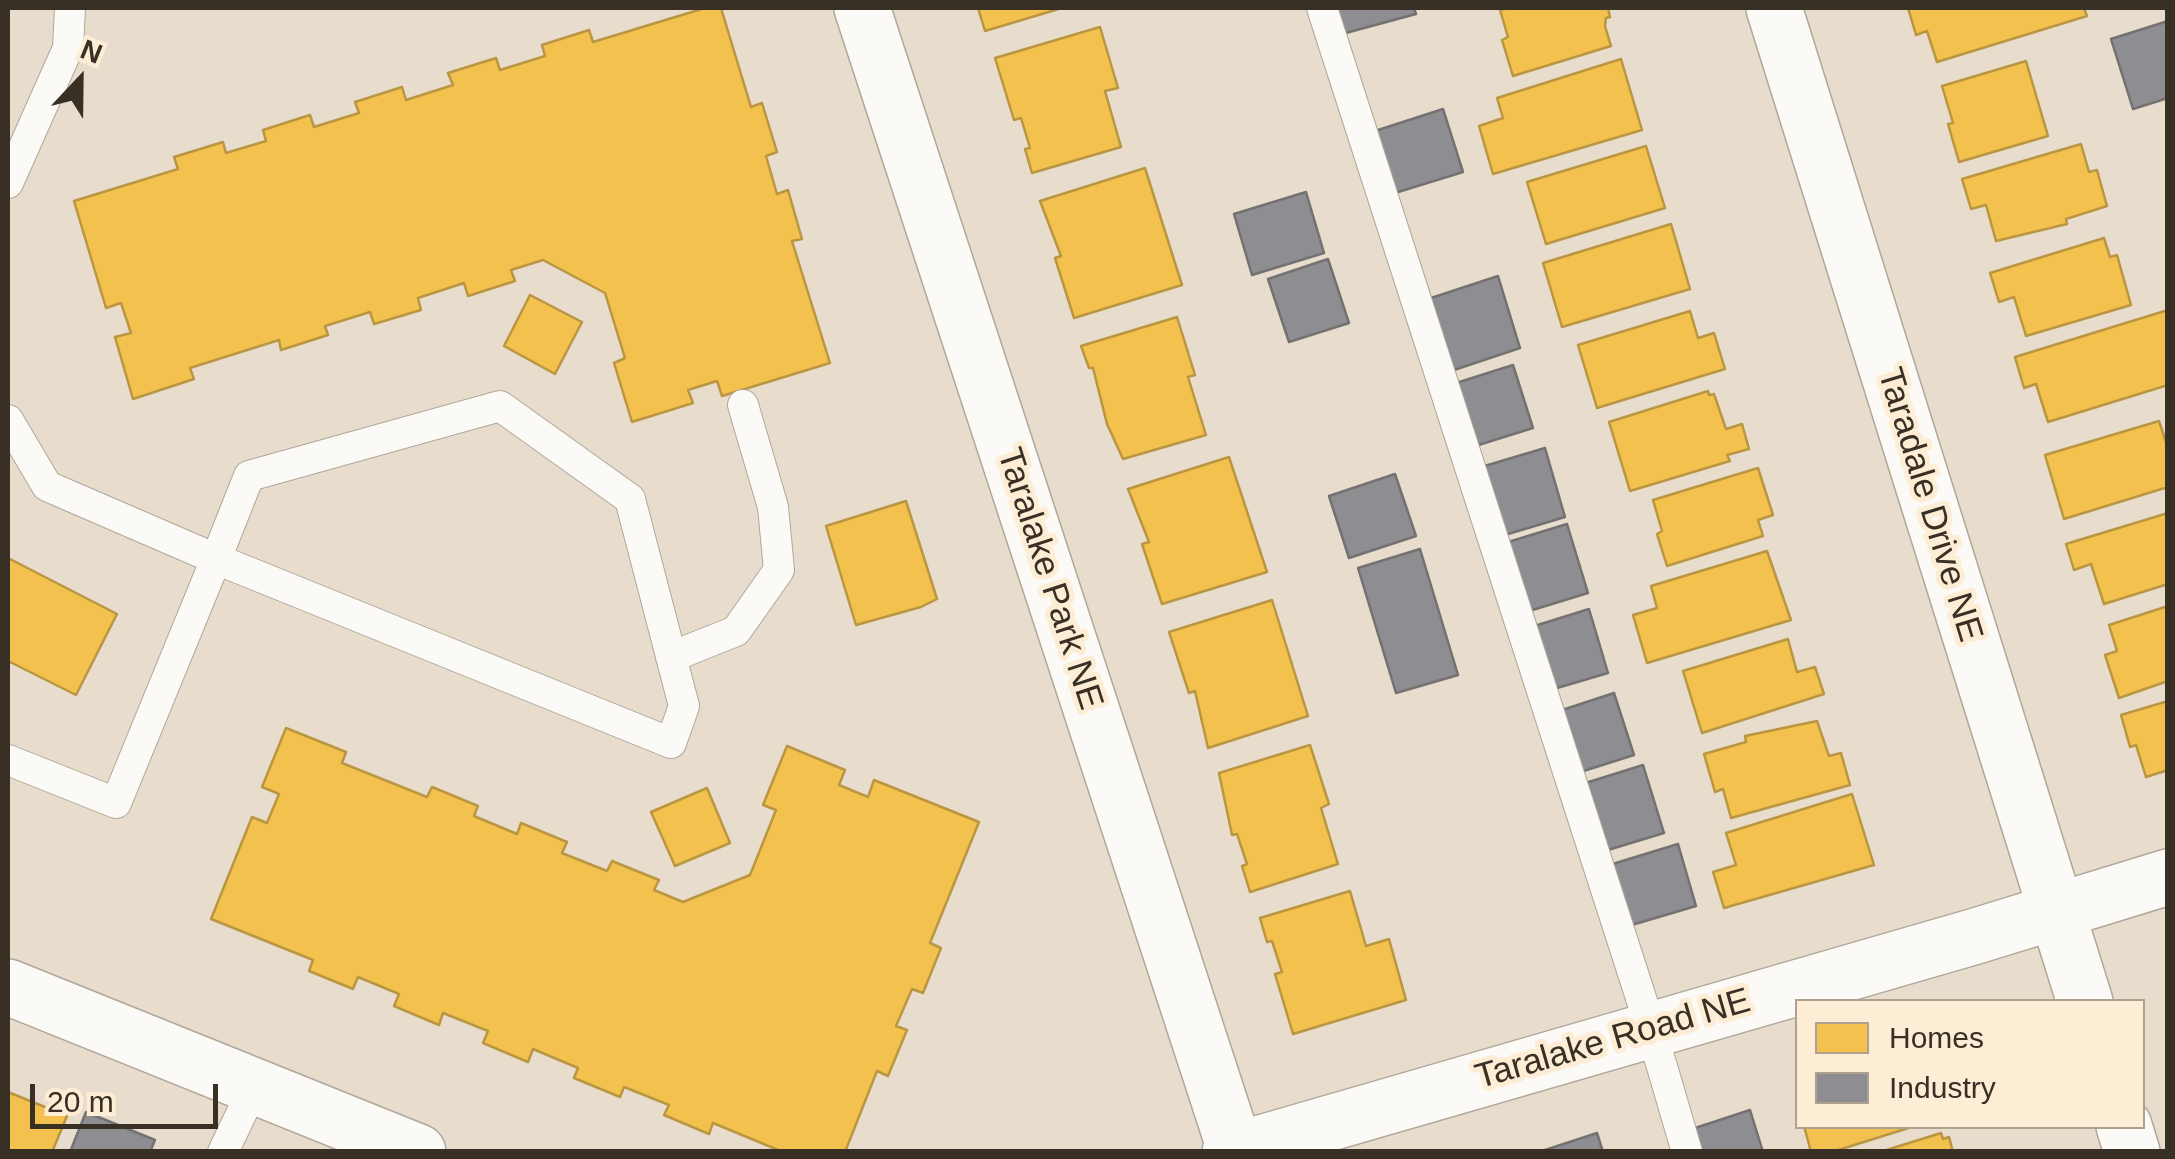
<!DOCTYPE html>
<style>
body{margin:0}
#map{position:relative;width:2175px;height:1159px;overflow:hidden;background:#e8ddcc;font-family:Arial,sans-serif}
canvas{display:block}
.frame{position:absolute;inset:0;border:10px solid #383025;pointer-events:none}
.legend{position:absolute;left:1795px;top:999px;width:350px;height:130px;box-sizing:border-box;background:#fdedd5;border:2px solid #aea18f;margin:0;padding:12px 18px;list-style:none;font-size:30px;color:#383025}
.legend li{display:flex;align-items:center;gap:20px;height:50px}
.legend b{width:50px;border:2px solid #aea18f}
.north{position:absolute;left:30px;top:30px;width:100px;height:100px;-webkit-text-stroke:8px #fdedd5;paint-order:stroke;rotate:22deg;font-size:28px;font-weight:700;line-height:40px;text-align:center;color:#383025}
.north::after{content:'';display:block;margin:auto;width:35px;height:45px;background:#383025;clip-path:polygon(50% 0,100% 100%,50% 72%,0 100%)}
.scale{position:absolute;left:30px;top:1084px;width:188px;height:45px;box-sizing:border-box;border:5px solid #383025;border-top:0;padding-left:12px;font-size:30px;line-height:35px;white-space:nowrap;color:#383025;-webkit-text-stroke:8px #fdedd5;paint-order:stroke}
</style>
<div id="map">
<canvas width="2175" height="1159"></canvas>
<div class="frame"></div>
<ul class="legend">
<li><b style="height:28px;background:#f2c14e"></b>Homes</li>
<li><b style="height:28px;background:#8d8d92"></b>Industry</li>
</ul>
<div class="north">N</div>
<div class="scale">20 m</div>
</div>
<script>
const context = document.querySelector('canvas').getContext('2d');
context.lineJoin = 'round';
function paint(path, color) { context.fillStyle = color; context.fill(path, 'evenodd'); }
const shape = rows => new Path2D(rows.map(r => 'M' + r).join(''));
function stroke(path, color, width, dash) { context.strokeStyle = color; context.lineWidth = width; context.lineCap = dash ? 'butt' : 'round'; context.setLineDash(dash || []); context.stroke(path); }
function write(font, color, halo, rows, align = 'center') {
  context.font = font + ' Arial,sans-serif'; context.lineWidth = 10; context.setLineDash([]); context.textBaseline = 'middle'; context.strokeStyle = halo; context.fillStyle = color; for (const [text, x, y, turn = 0] of rows) {
    context.save(); context.translate(x, y); context.rotate((+turn || 0) * Math.PI / 180); context.textAlign = isNaN(turn) ? turn : align; if (halo) context.strokeText(text, 0, 0); context.fillText(text, 0, 0); context.restore();
  }
}
const homes = shape([
 [705,8,721,8,751,107,762,103,777,152,766,156,777,194,788,190,802,239,792,241,830,363,722,396,717,381,688,390,693,403,632,422,614,363,625,358,605,293,543,260,511,270,515,281,468,296,464,283,418,298,421,310,374,324,370,312,325,326,328,335,281,350,279,340,190,368,194,379,133,399,115,337,131,333,121,303,106,308,74,201,178,169,174,157,223,142,226,153,266,141,263,130,310,115,314,127,359,113,355,102,402,87,406,100,453,85,448,73,496,58,500,70,545,56,542,45,589,30,593,42,705,8],
 [978,8,1062,8,985,31,978,8],
 [1510,8,1608,8,1610,17,1606,18,1605,26,1611,46,1513,76,1502,40,1508,37,1500,10,1510,8],
 [1908,8,2084,8,2087,16,1937,62,1927,31,1916,35,1908,8],
 [1100,27,1118,88,1105,91,1121,147,1032,173,1025,149,1030,148,1021,118,1014,120,995,58,1100,27],
 [1621,59,1642,130,1493,174,1479,126,1503,118,1497,98,1621,59],
 [2026,61,2048,136,1959,162,1948,124,1953,123,1942,86,2026,61],
 [2081,144,2089,172,2097,170,2107,206,2066,219,2067,224,1996,241,1986,205,1971,209,1962,179,2081,144],
 [1646,146,1665,208,1546,244,1527,182,1646,146],
 [1145,168,1182,285,1074,318,1055,258,1061,256,1040,201,1145,168],
 [1671,224,1690,289,1562,327,1543,263,1671,224],
 [2104,238,2110,257,2117,255,2131,305,2026,336,2014,297,1999,302,1990,273,2104,238],
 [530,295,582,322,555,374,504,346,530,295],
 [2168,310,2168,385,2048,422,2036,384,2024,388,2015,357,2168,310],
 [1690,311,1698,338,1714,333,1725,369,1597,408,1578,345,1690,311],
 [1177,317,1195,375,1188,377,1206,435,1123,459,1107,424,1093,368,1089,368,1081,346,1177,317],
 [1708,391,1709,395,1714,394,1726,429,1742,424,1749,449,1727,455,1730,461,1630,491,1609,422,1708,391],
 [2159,421,2168,448,2168,487,2064,519,2045,455,2159,421],
 [1229,457,1267,572,1162,604,1142,544,1149,542,1128,489,1229,457],
 [1758,468,1773,515,1758,520,1763,536,1667,566,1657,534,1662,531,1653,500,1758,468],
 [906,501,937,599,921,607,856,625,826,526,906,501],
 [2168,513,2168,584,2104,604,2091,564,2074,570,2066,544,2168,513],
 [1767,551,1791,620,1647,663,1633,615,1657,608,1651,586,1767,551],
 [8,558,117,614,76,695,8,661,8,558],
 [1272,600,1308,716,1208,748,1195,691,1189,693,1169,632,1272,600],
 [2168,606,2168,681,2119,698,2105,655,2117,651,2109,625,2168,606],
 [1788,639,1797,672,1815,667,1824,694,1702,733,1683,671,1788,639],
 [2168,701,2168,770,2146,777,2136,745,2130,747,2121,715,2168,701],
 [1817,721,1829,756,1841,753,1850,785,1731,818,1723,789,1715,792,1704,754,1746,742,1745,736,1817,721],
 [286,728,346,752,342,763,427,797,432,787,478,806,474,816,517,834,521,823,567,842,562,853,607,871,612,861,659,880,654,890,683,902,750,875,776,810,763,805,787,746,845,770,839,785,868,797,874,780,979,822,930,943,941,948,923,993,912,989,896,1026,907,1030,888,1076,877,1071,845,1152,783,1152,713,1123,709,1134,664,1115,669,1105,624,1087,620,1097,574,1078,578,1068,533,1049,528,1062,483,1043,488,1031,443,1013,439,1025,394,1006,399,994,358,977,353,989,309,971,313,960,211,919,252,817,267,823,279,794,262,787,286,728],
 [1310,745,1329,804,1321,808,1338,864,1250,892,1242,866,1247,864,1237,834,1232,835,1219,773,1310,745],
 [707,788,730,843,675,866,651,812,707,788],
 [1852,794,1874,865,1724,908,1713,872,1736,865,1726,833,1852,794],
 [1350,891,1366,946,1389,939,1406,1000,1293,1034,1275,974,1282,972,1272,941,1267,942,1260,918,1350,891],
 [8,1092,67,1116,52,1152,8,1152,8,1092],
 [1804,1126,1915,1126,1832,1152,1811,1152,1804,1126],
 [1941,1133,1943,1139,1949,1137,1953,1152,1880,1152,1941,1133]
]);
const industry = shape([
 [1335,8,1414,8,1416,14,1342,34,1335,8],
 [2168,21,2168,98,2133,109,2111,39,2168,21],
 [1443,109,1463,172,1395,193,1375,131,1443,109],
 [1306,192,1324,253,1252,275,1234,214,1306,192],
 [1328,259,1349,323,1289,342,1268,279,1328,259],
 [1498,276,1520,348,1448,372,1425,300,1498,276],
 [1513,365,1533,428,1472,447,1453,384,1513,365],
 [1545,448,1565,517,1498,537,1478,468,1545,448],
 [1395,474,1416,536,1349,558,1329,496,1395,474],
 [1567,524,1588,593,1526,612,1505,543,1567,524],
 [1420,549,1458,675,1396,693,1358,568,1420,549],
 [1589,609,1608,673,1547,691,1528,628,1589,609],
 [1614,693,1634,755,1574,774,1553,713,1614,693],
 [1643,765,1664,833,1598,853,1576,786,1643,765],
 [1678,844,1696,906,1625,927,1606,866,1678,844],
 [1750,1110,1763,1152,1689,1152,1683,1132,1750,1110],
 [86,1112,155,1140,150,1152,70,1152,86,1112],
 [1597,1133,1603,1152,1539,1152,1597,1133]
]);
const lane = shape([
 [1322,8,1651,1029,1687,1152],
 [8,183,68,48,70,8],
 [8,420,47,486,216,559,671,743,684,706,630,499,500,406,249,476,216,559,116,803,8,760],
 [671,657,736,631,779,570,773,507,743,405],
 [223,1152,254,1087]
]);
const street = shape([
 [862,8,1236,1152],
 [8,987,418,1152],
 [1230,1152,1976,936,2168,877]
]);
const secondary = shape([
 [1774,8,2085,1002],
 [2124,1126,2132,1152]
]);
const streetNames = [
 ["Taradale Drive NE",1929,505,73],
 ["Taralake Park NE",1049,579,72],
 ["Taralake Road NE",1613,1040,-16]
];
paint(homes, '#f2c14e');
stroke(homes, '#ba9642', 2.5);
paint(industry, '#8d8d92');
stroke(industry, '#747171', 2.5);
stroke(lane, '#afa79a', 32);
stroke(street, '#afa79a', 58);
stroke(secondary, '#afa79a', 58);
stroke(lane, '#fcfaf7', 30);
stroke(street, '#fcfaf7', 55);
stroke(secondary, '#fcfaf7', 55);
write('35px', '#383025', '#fdedd5', streetNames);
</script>
